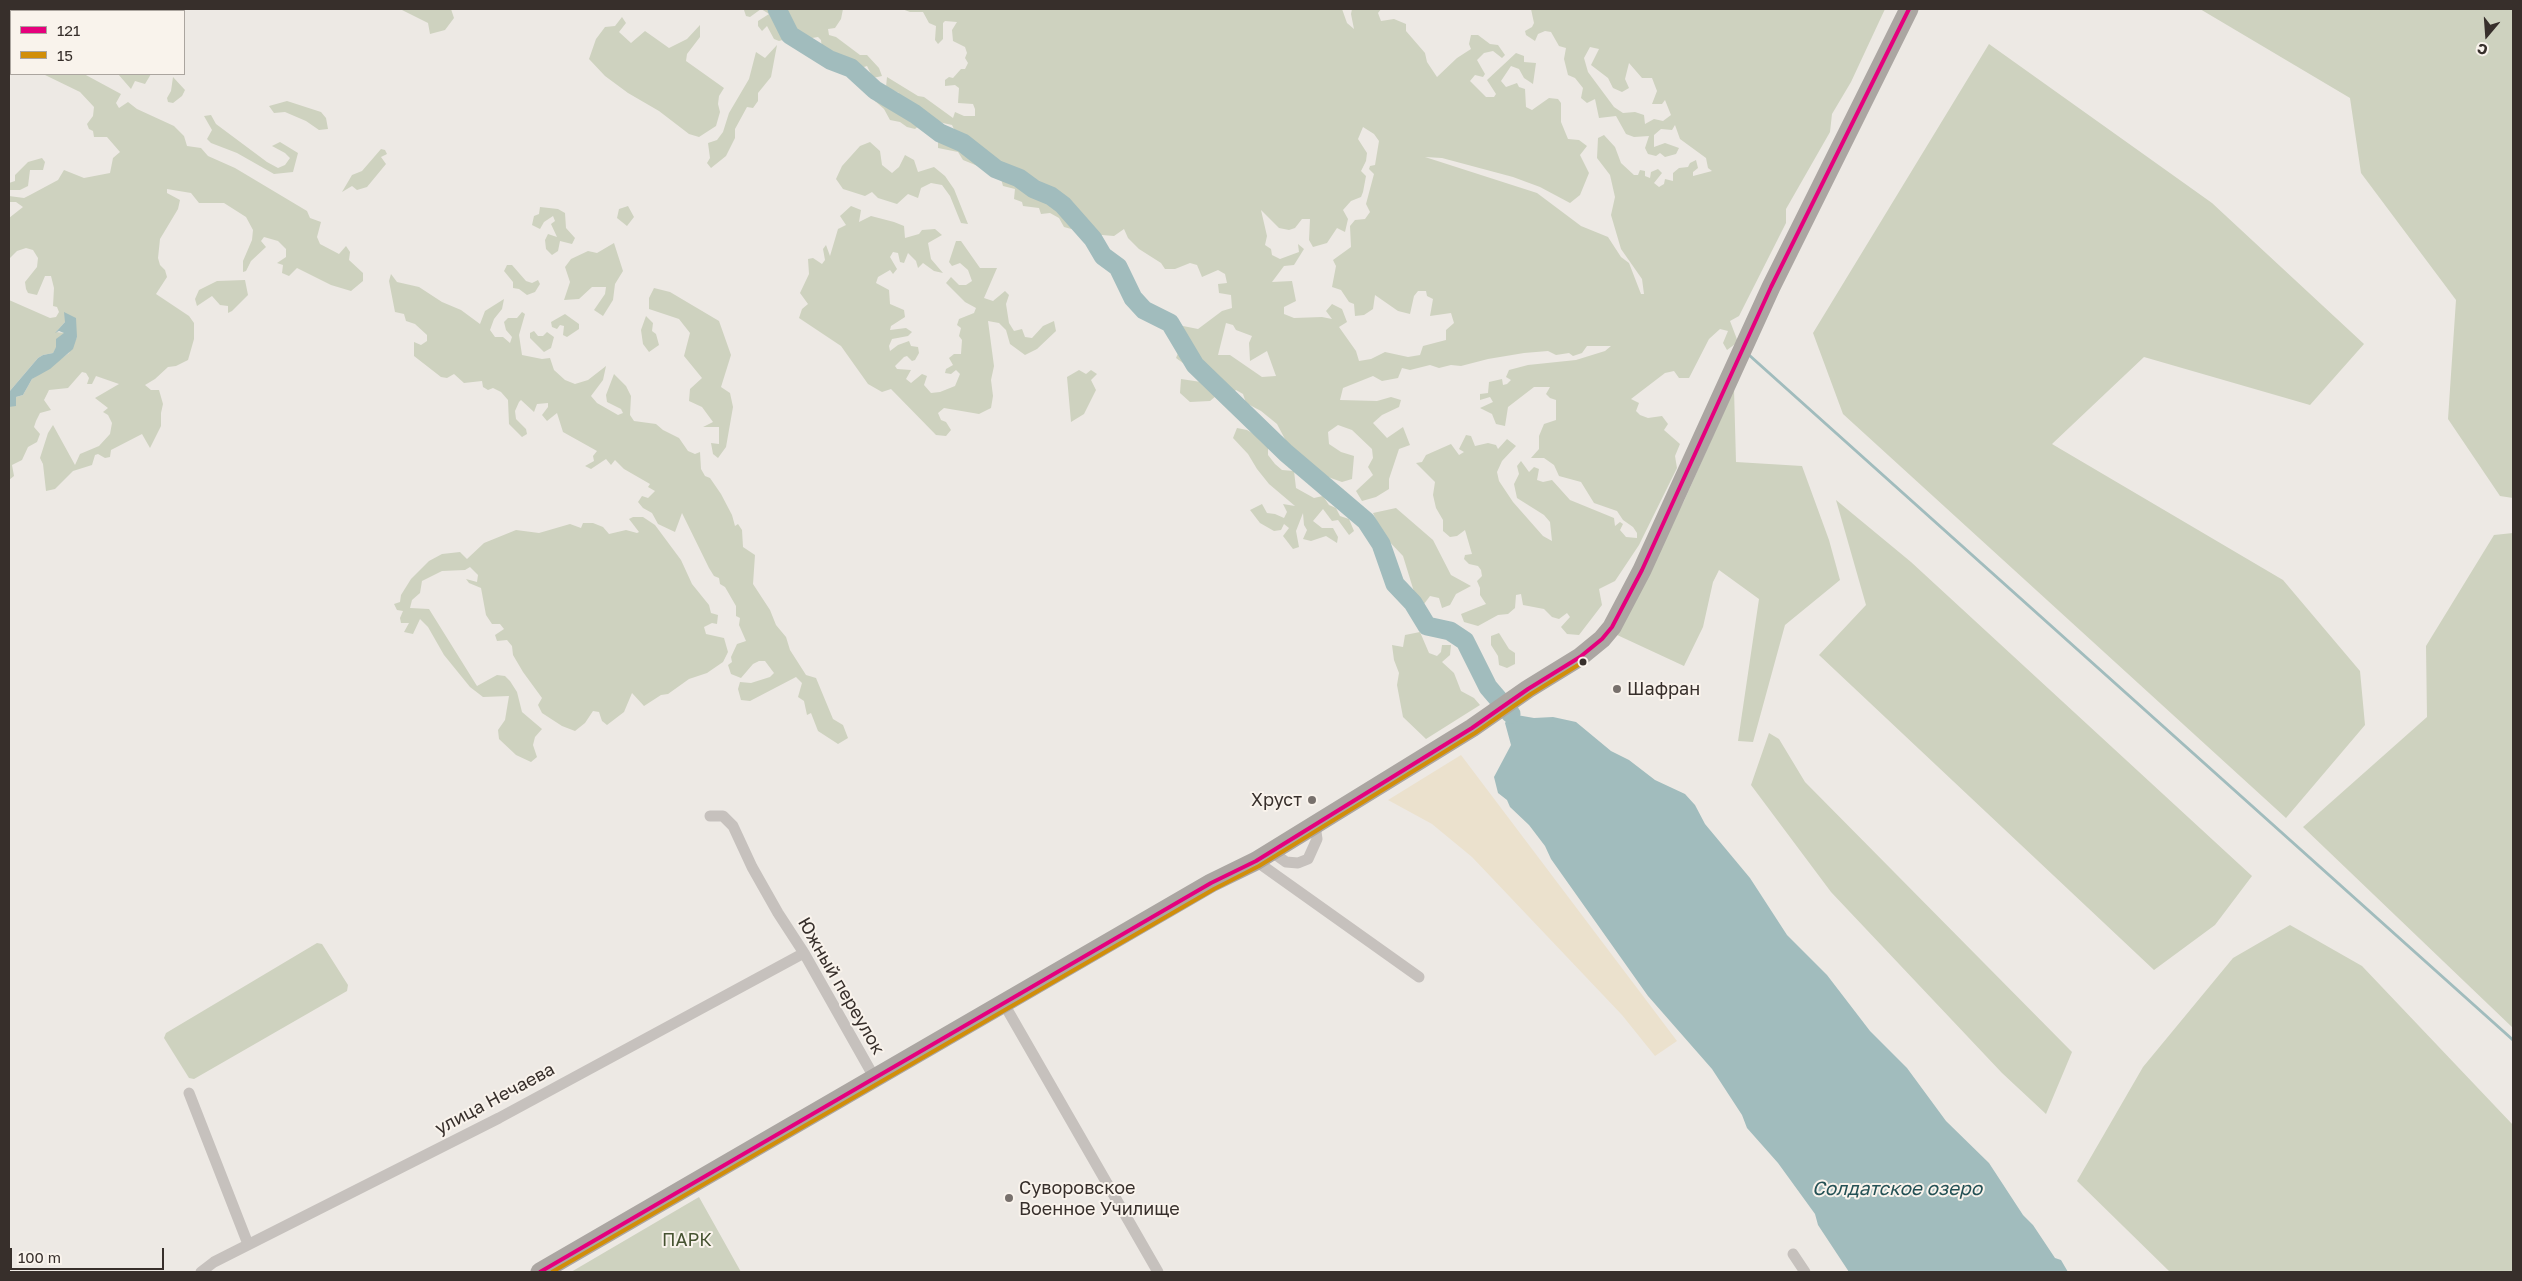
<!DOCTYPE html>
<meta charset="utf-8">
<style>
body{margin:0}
#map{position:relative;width:2522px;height:1281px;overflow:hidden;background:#ede9e4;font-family:"Golos Text",sans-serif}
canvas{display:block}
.frame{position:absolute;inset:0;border:10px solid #372f2b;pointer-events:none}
.legend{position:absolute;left:10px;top:10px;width:175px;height:65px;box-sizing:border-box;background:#f9f3ec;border:1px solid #aba59f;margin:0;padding:6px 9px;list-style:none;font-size:15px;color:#372f2b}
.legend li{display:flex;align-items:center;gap:10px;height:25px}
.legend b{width:25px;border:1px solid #aba59f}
.north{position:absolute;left:2462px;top:10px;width:50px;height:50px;-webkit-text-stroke:4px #f9f3ec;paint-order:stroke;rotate:198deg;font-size:14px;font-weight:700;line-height:20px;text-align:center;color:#372f2b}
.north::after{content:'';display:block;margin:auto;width:18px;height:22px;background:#372f2b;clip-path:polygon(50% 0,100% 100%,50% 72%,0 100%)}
.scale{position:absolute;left:10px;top:1248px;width:154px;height:22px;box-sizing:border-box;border:2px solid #372f2b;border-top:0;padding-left:6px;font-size:15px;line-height:18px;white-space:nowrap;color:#372f2b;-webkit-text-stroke:4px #f9f3ec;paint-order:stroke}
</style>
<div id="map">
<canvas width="2522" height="1281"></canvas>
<div class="frame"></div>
<ul class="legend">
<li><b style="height:6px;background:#e5007d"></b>121</li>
<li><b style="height:6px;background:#d18e09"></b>15</li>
</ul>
<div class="north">С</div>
<div class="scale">100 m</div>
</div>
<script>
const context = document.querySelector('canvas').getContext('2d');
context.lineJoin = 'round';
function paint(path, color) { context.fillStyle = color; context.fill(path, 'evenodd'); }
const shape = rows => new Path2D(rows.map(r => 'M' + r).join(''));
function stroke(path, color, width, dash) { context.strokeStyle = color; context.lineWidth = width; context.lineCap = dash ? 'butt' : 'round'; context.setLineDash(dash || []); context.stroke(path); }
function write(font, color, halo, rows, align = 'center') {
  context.font = font + ' "Golos Text",sans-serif'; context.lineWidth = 4; context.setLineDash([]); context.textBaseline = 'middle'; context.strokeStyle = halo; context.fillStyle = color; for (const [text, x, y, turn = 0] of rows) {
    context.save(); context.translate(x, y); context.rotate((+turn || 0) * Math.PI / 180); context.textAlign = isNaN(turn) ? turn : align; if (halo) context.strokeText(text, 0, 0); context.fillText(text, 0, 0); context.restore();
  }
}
const green = shape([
 [400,9,451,9,454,18,445,30,430,34,428,23],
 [735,9,843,9,841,19,835,28,828,29,829,35,836,37,860,55,867,55,879,68,882,76,873,78,867,66,861,68,853,66,841,57,834,57,822,50,821,40,818,37,794,41,786,39,779,41,774,39,767,26,762,31,758,26,758,21,769,14,766,12,761,9,750,17,746,16,744,10],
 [902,9,1342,9,1347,23,1354,29,1351,14,1352,9,1381,9,1378,13,1381,21,1394,19,1406,24,1406,31,1425,53,1427,62,1437,77,1457,58,1471,49,1469,44,1471,35,1478,35,1490,44,1498,45,1505,55,1502,58,1493,51,1484,53,1477,60,1485,74,1483,77,1475,75,1470,81,1486,97,1494,97,1496,94,1487,80,1516,53,1524,56,1524,62,1536,63,1533,84,1524,78,1519,69,1511,66,1501,81,1506,87,1517,83,1519,87,1525,89,1526,107,1532,110,1549,98,1558,99,1561,103,1561,122,1568,139,1579,140,1587,146,1580,155,1589,173,1580,195,1570,203,1540,187,1513,177,1442,158,1425,157,1537,193,1581,226,1608,237,1621,257,1629,263,1641,294,1644,294,1642,279,1621,249,1611,215,1615,197,1610,175,1597,158,1598,138,1604,135,1615,147,1621,163,1634,175,1638,175,1640,170,1645,171,1645,176,1650,178,1651,172,1658,169,1662,173,1654,183,1659,187,1664,184,1665,179,1673,181,1673,173,1679,168,1688,167,1690,163,1696,160,1698,168,1693,172,1693,176,1712,171,1708,168,1706,158,1680,139,1675,125,1672,130,1661,129,1654,135,1654,147,1665,143,1679,148,1676,154,1665,157,1660,153,1656,156,1648,154,1645,148,1649,136,1634,137,1626,134,1616,116,1599,118,1595,99,1587,103,1581,98,1583,88,1575,78,1568,75,1564,59,1566,48,1559,46,1551,32,1545,31,1538,34,1535,41,1526,35,1525,31,1532,27,1534,23,1531,9,1885,9,1851,82,1832,114,1830,132,1786,209,1786,223,1739,316,1730,321,1738,342,1727,350,1723,343,1728,331,1720,329,1709,339,1689,378,1679,378,1674,371,1665,373,1631,399,1639,403,1636,411,1640,415,1648,418,1662,416,1668,424,1664,430,1680,444,1675,456,1677,468,1639,545,1615,581,1599,589,1602,605,1579,635,1567,634,1561,627,1570,617,1567,613,1559,619,1552,617,1544,609,1523,605,1521,594,1516,595,1515,608,1508,614,1498,615,1478,626,1464,622,1461,614,1486,604,1480,595,1480,588,1477,581,1482,576,1481,570,1478,566,1469,564,1464,559,1465,555,1472,554,1465,530,1457,536,1450,537,1443,531,1443,520,1436,508,1433,495,1435,482,1416,463,1422,462,1426,455,1451,444,1459,455,1464,452,1459,449,1466,435,1471,436,1475,446,1488,443,1496,445,1498,449,1507,439,1516,446,1502,461,1497,472,1499,481,1513,502,1543,536,1552,541,1550,522,1544,515,1517,498,1514,484,1519,474,1517,466,1521,461,1529,472,1534,467,1539,469,1537,480,1543,482,1552,480,1570,500,1614,518,1615,526,1620,522,1623,524,1620,530,1626,537,1637,538,1637,533,1633,527,1623,520,1617,511,1594,503,1581,482,1559,476,1554,465,1544,458,1531,458,1539,449,1539,436,1544,424,1556,420,1556,400,1550,398,1546,394,1550,387,1534,387,1508,407,1505,426,1496,424,1492,414,1480,408,1493,402,1490,397,1480,400,1480,394,1488,393,1489,382,1502,379,1503,385,1507,384,1511,380,1506,377,1509,370,1528,365,1576,360,1605,351,1611,346,1587,346,1582,353,1573,356,1569,353,1556,355,1548,351,1524,353,1488,359,1461,366,1451,365,1439,368,1430,365,1410,370,1402,368,1398,378,1382,381,1373,376,1343,388,1340,400,1377,401,1391,397,1401,400,1399,407,1382,415,1373,423,1387,438,1403,427,1410,445,1399,449,1389,479,1389,489,1376,497,1362,501,1356,491,1373,475,1368,467,1373,458,1372,449,1352,430,1338,425,1328,432,1329,444,1341,452,1354,456,1352,479,1342,482,1328,477,1299,456,1286,441,1277,424,1261,411,1246,403,1243,394,1236,390,1224,402,1216,396,1210,401,1190,402,1180,393,1181,379,1201,382,1211,374,1194,358,1183,363,1176,358,1181,346,1174,335,1172,318,1178,325,1198,329,1222,311,1232,308,1231,295,1219,293,1218,284,1227,283,1225,274,1218,270,1202,277,1197,265,1190,263,1175,269,1165,269,1161,263,1139,249,1128,238,1124,229,1114,236,1102,235,1086,240,1082,232,1064,227,1059,218,1050,213,1041,214,1039,208,1023,206,1022,202,1014,199,1015,189,1003,186,1000,175,963,160,958,152,938,148,938,139,946,134,952,136,955,131,952,125,934,121,921,124,915,129,907,127,900,122,890,120,884,109,875,101,881,96,896,101,898,99,899,93,886,87,887,77,918,96,924,97,953,118,955,112,964,116,975,116,975,109,973,104,958,103,959,88,955,85,945,86,945,80,949,77,953,78,961,69,965,69,968,63,965,58,967,53,965,47,953,41,952,30,957,22,945,21,943,23,943,39,938,44,935,40,936,26,929,23,923,12,910,12],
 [1590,47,1599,49,1591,65,1608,78,1613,88,1622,92,1629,88,1625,79,1629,63,1642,78,1652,78,1657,91,1652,104,1662,104,1665,100,1671,115,1663,121,1654,119,1645,124,1644,115,1635,112,1623,113,1614,107,1588,72,1584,58],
 [1363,127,1374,134,1379,141,1375,165,1370,166,1369,169,1374,174,1366,204,1370,212,1365,219,1355,220,1350,226,1351,247,1333,260,1336,266,1332,287,1341,290,1349,302,1354,304,1355,316,1364,315,1373,309,1375,295,1398,311,1410,314,1414,296,1418,291,1426,291,1427,296,1433,299,1430,316,1451,313,1454,323,1446,330,1446,340,1423,346,1420,355,1408,357,1385,352,1371,359,1359,361,1356,351,1339,327,1347,322,1342,309,1332,304,1326,311,1332,319,1322,317,1294,318,1284,314,1284,307,1296,301,1292,281,1272,282,1284,266,1294,265,1304,249,1298,244,1299,252,1280,259,1272,255,1271,249,1265,245,1267,236,1261,210,1279,228,1289,230,1295,228,1302,219,1310,219,1309,240,1313,247,1327,243,1337,228,1345,232,1348,219,1343,210,1351,201,1361,197,1363,192,1366,176,1361,171,1366,161,1367,153,1358,139],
 [1226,323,1233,325,1236,330,1252,336,1249,343,1250,361,1267,351,1276,376,1262,377,1230,355,1218,355],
 [2200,9,2513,9,2513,498,2500,496,2448,419,2456,300,2361,173,2350,98],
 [622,17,626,23,619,32,631,43,645,31,669,48,687,39,700,25,700,37,687,54,686,61,724,88,719,96,718,104,720,112,716,126,699,137,689,134,659,111,628,93,605,76,589,59,596,39,605,27,615,26],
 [1989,44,2212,203,2364,344,2310,405,2144,357,2052,444,2283,580,2360,671,2365,725,2286,818,1843,414,1813,333],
 [777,45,771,77,758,93,758,101,753,108,747,107,735,129,735,138,726,156,711,168,707,163,710,158,708,143,717,140,723,132,729,113,749,79,756,52,765,58],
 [43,74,84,74,121,94,116,103,119,108,128,102,137,109,174,126,184,136,187,146,201,148,208,156,235,168,307,211,310,218,321,222,317,237,320,244,339,254,346,246,350,252,349,260,363,273,363,281,351,291,331,285,297,268,289,276,282,273,283,265,277,263,286,257,286,249,278,241,264,237,261,241,266,247,251,261,246,271,243,272,243,261,252,240,253,230,246,217,224,203,199,203,191,193,167,189,167,193,180,200,178,209,160,239,158,258,160,265,165,270,167,277,156,294,189,316,194,323,194,339,188,360,176,366,168,367,155,379,145,385,151,390,159,390,163,404,161,413,161,426,150,448,142,434,111,450,110,457,105,458,98,454,95,455,92,465,73,471,55,489,46,491,43,464,40,458,48,433,53,425,75,465,80,454,99,446,110,434,112,423,108,415,103,412,108,408,95,398,119,384,96,376,92,384,87,384,89,378,86,373,82,372,68,388,49,390,44,400,51,410,40,413,36,421,34,427,40,434,37,442,28,447,22,460,12,465,14,476,9,480,9,406,16,397,23,395,32,379,69,353,77,337,65,316,65,322,56,332,65,333,53,353,43,355,38,358,9,392,9,300,50,318,56,317,59,312,57,307,53,306,54,288,51,276,45,276,37,295,28,293,26,289,25,282,37,267,38,258,33,250,26,248,17,251,9,259,9,218,23,207,16,202,9,202,9,196,24,198,30,195,58,180,64,170,84,178,110,173,113,158,120,152,107,137,94,137,93,131,89,129,87,124,93,116,94,107,80,92],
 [118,74,151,74,145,84,135,81,131,89],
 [173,77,185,90,182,96,173,103,168,102,167,98,171,91],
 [287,101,321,112,326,118,328,129,319,130,306,121,285,112,274,113,269,106],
 [211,115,216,124,267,162,278,168,285,165,290,158,285,153,272,146,280,142,298,153,293,172,274,174,237,153,211,143,207,139,212,130,204,116],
 [870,142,880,151,882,165,892,173,899,167,905,155,914,160,918,172,934,167,945,176,954,189,968,224,961,223,950,196,942,185,931,183,921,188,918,198,908,194,897,204,878,198,872,192,865,196,843,189,836,179,842,166,860,146],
 [381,149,385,150,387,154,381,157,386,164,367,187,357,190,352,186,342,192,352,175,362,171],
 [42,158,45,162,43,170,30,170,28,186,20,190,9,190,9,183,15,181,15,175,28,162],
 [628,206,634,217,627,226,617,218,619,209],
 [851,206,861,210,859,222,871,216,894,222,904,226,905,238,919,234,922,230,935,229,942,235,928,243,931,259,943,273,934,271,923,263,918,268,916,261,908,253,904,263,900,262,898,253,893,252,890,257,897,269,893,274,890,270,878,277,876,283,889,290,890,304,904,310,905,317,891,326,890,330,906,328,912,332,908,336,892,339,889,346,890,351,898,345,909,341,911,346,918,347,919,353,915,360,912,361,907,356,904,357,895,366,897,369,911,370,906,379,911,383,922,374,927,376,924,385,931,393,940,392,955,386,960,374,956,370,951,374,945,373,946,369,953,365,949,358,954,354,961,354,962,340,959,336,961,328,957,325,959,319,974,313,976,308,965,302,946,283,951,277,959,285,966,285,972,281,968,270,960,263,952,266,949,262,956,241,961,241,980,268,997,268,984,298,993,301,1005,291,1009,295,1006,304,1009,323,1014,331,1022,329,1025,337,1032,338,1043,326,1054,321,1056,331,1037,349,1025,355,1010,344,1006,330,999,323,988,321,994,366,991,380,993,396,991,408,979,414,944,408,938,413,941,420,946,422,951,430,946,436,936,435,891,389,882,392,868,384,841,346,799,318,802,309,808,304,800,293,809,274,808,259,813,258,822,264,825,260,823,249,826,245,830,256,838,229,846,225,840,216],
 [540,207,558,209,565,213,566,228,575,238,572,244,560,241,558,251,552,255,546,249,545,240,548,234,557,237,551,224,555,221,553,216,544,222,540,229,532,225,534,216,539,214],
 [614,243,623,271,615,284,613,300,603,316,594,310,605,294,606,287,592,287,579,299,564,300,570,282,565,267,571,259,588,251,597,253],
 [507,265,512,265,526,281,532,283,538,280,540,284,535,292,527,295,519,289,513,288,513,282,504,271],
 [391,274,397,282,419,287,442,302,461,310,480,324,485,311,504,299,502,309,494,319,490,330,495,337,503,337,510,343,512,337,506,330,504,322,508,318,517,318,522,312,525,314,519,335,522,355,542,359,550,358,554,370,565,380,575,384,588,380,606,366,603,380,591,396,597,403,618,415,623,413,621,409,607,402,606,395,614,374,626,386,631,396,630,415,634,421,656,424,663,430,679,438,688,451,695,454,700,452,701,469,705,476,710,478,721,494,732,515,735,526,738,524,742,530,743,547,755,555,753,584,770,610,776,625,786,637,790,650,806,675,816,678,833,719,843,725,848,738,838,744,818,731,811,713,807,715,804,701,798,697,802,683,796,677,750,701,741,700,738,689,740,682,751,683,770,677,774,673,765,661,759,661,753,664,741,678,731,674,728,665,732,662,731,657,737,644,746,641,739,625,740,618,736,616,736,606,725,587,720,584,719,578,714,576,709,568,682,513,675,532,658,524,652,513,643,508,638,502,642,496,648,498,655,491,648,487,650,484,624,469,615,460,611,465,606,459,591,469,585,466,594,461,593,456,597,451,563,432,557,413,547,421,542,415,548,407,548,403,537,404,534,412,521,400,519,402,515,411,516,419,526,429,527,434,522,437,509,424,508,400,501,392,493,388,488,390,483,387,482,381,464,383,454,374,447,378,441,377,414,356,414,342,421,345,427,341,427,335,415,324,406,321,404,314,395,312,389,281],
 [245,280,248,295,232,311,228,313,228,306,220,305,212,296,197,306,195,299,199,290,217,281],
 [654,288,670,292,719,321,731,355,721,387,730,393,733,407,726,447,718,458,713,454,711,443,719,444,719,427,703,427,713,422,702,407,689,401,690,389,702,378,684,356,690,333,679,319,649,309,649,298],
 [565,314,579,324,579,329,567,337,563,335,564,326,560,325,557,329,552,327,551,322],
 [646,316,653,323,652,331,656,334,659,345,649,352,643,344,641,330],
 [534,331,538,336,543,336,547,332,554,337,551,348,544,352,530,338,530,333],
 [1079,370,1086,374,1091,370,1097,374,1091,380,1096,390,1084,414,1071,422,1067,377],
 [1734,389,1736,462,1802,466,1829,540,1840,580,1785,625,1753,742,1738,741,1759,599,1719,570,1713,582,1703,627,1684,666,1615,634,1684,501],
 [1237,428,1247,430,1268,442,1268,455,1275,464,1282,470,1294,471,1296,488,1314,498,1323,496,1329,505,1336,508,1340,516,1349,519,1354,531,1349,535,1338,520,1332,521,1323,509,1313,521,1322,528,1333,528,1338,537,1337,543,1326,536,1311,541,1303,539,1307,530,1304,525,1303,513,1296,531,1299,547,1293,549,1283,536,1289,528,1284,524,1281,530,1274,531,1260,523,1250,510,1262,504,1267,513,1275,514,1284,518,1287,512,1283,504,1295,506,1269,484,1257,469,1248,454,1233,438],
 [1836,500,1911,562,2252,876,2215,925,2154,970,1819,655,1866,605],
 [1396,508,1433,540,1451,575,1471,586,1456,594,1450,605,1442,608,1439,598,1430,596,1424,604,1415,595,1403,556,1383,535,1373,513],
 [633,517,643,517,655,525,681,560,692,584,709,605,711,613,718,615,717,624,712,623,704,627,706,634,724,638,728,652,723,662,707,673,689,679,668,694,661,695,644,706,632,693,624,712,607,725,602,721,599,712,593,711,585,723,575,731,562,726,542,713,538,705,542,698,523,672,513,655,512,646,507,640,497,641,495,635,504,629,500,624,492,624,486,615,481,588,469,583,466,579,477,582,478,575,470,567,465,570,442,571,422,581,420,593,412,600,410,608,429,609,477,686,497,675,505,676,510,681,517,692,522,712,542,729,535,737,533,745,537,757,531,762,516,755,499,739,498,730,505,720,509,696,483,697,470,687,444,655,428,627,420,619,413,634,404,632,409,623,401,623,400,618,403,611,397,610,394,604,400,602,401,595,411,579,429,561,442,554,460,552,467,559,484,543,516,530,539,533,570,524,581,528,583,523,593,523,603,527,609,534,626,530,637,533,639,532,629,519],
 [2513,533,2513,1028,2303,827,2427,717,2426,646,2494,535],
 [1420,632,1429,653,1437,656,1441,652,1442,645,1451,645,1450,655,1442,662,1454,673,1461,691,1474,698,1480,705,1426,739,1403,717,1397,685,1399,673,1394,660,1392,645,1403,647,1405,635],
 [1499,633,1509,649,1515,653,1515,664,1507,668,1499,665,1498,656,1491,645,1491,636],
 [1769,733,1779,739,1805,782,2072,1052,2046,1114,2002,1073,1831,892,1751,785],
 [2290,925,2362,966,2513,1125,2513,1272,2170,1272,2077,1181,2143,1067,2233,958],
 [317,943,322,944,348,985,347,991,194,1079,189,1078,164,1038,166,1033],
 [699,1197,741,1272,571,1272]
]);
const sand = shape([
 [1461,755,1677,1041,1655,1056,1622,1015,1472,857,1432,824,1388,800]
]);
const water = shape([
 [64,312,76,318,77,337,73,349,50,369,32,379,23,395,16,397,16,406,9,407,9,392,38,358,43,355,53,353,56,347,56,339,64,333,59,331,55,333,65,322],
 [1511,714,1534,718,1553,717,1576,722,1611,751,1629,760,1655,780,1685,794,1695,805,1705,824,1750,878,1787,935,1827,975,1870,1031,1907,1068,1946,1121,1989,1163,2023,1215,2033,1225,2055,1258,2061,1260,2068,1272,1849,1272,1818,1225,1815,1214,1778,1163,1747,1128,1742,1115,1712,1069,1648,996,1551,859,1545,846,1529,825,1510,807,1507,800,1498,793,1494,777,1511,745,1505,723]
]);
const stream = shape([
 [1749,355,2513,1040]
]);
const river = shape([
 [777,9,790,35,830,60,851,68,875,90,915,114,940,133,963,143,996,169,1019,178,1034,189,1051,196,1063,205,1093,239,1103,256,1118,267,1133,298,1144,310,1170,323,1195,365,1286,453,1366,521,1381,544,1395,584,1413,603,1427,626,1450,631,1465,641,1488,687,1511,714]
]);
const minor = shape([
 [710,816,723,816,733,826,752,867,778,913,804,953,874,1077],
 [1272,852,1286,862,1298,863,1308,859,1317,839,1315,825],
 [1256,861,1419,977],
 [1004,1004,1158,1272],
 [189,1093,248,1244],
 [1793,1254,1805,1272],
 [201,1272,214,1262,499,1118,804,953]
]);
const primary = shape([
 [540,1272,1211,883,1256,861,1472,728,1528,689,1580,657,1602,639,1612,627,1642,570,1771,287,1909,9]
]);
const bus1 = shape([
 [540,1272,1211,883,1256,861,1472,728,1528,689,1580,657,1602,639,1612,627,1642,570,1771,287,1909,9]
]);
const bus2 = shape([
 [552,1272,1214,889,1259,866,1475,733,1531,694,1583,662]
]);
const markers = [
 [1583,662,4.5,"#372f2b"],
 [1617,689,5,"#77706c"],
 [1312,800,5,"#77706c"],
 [1009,1198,5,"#77706c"]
];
const poiNames = [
 ["Шафран",1627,689],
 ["Хруст",1302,800,"right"],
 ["Суворовское",1019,1188],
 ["Военное Училище",1019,1209]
];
const streetNames = [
 ["Южный переулок",841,986,60],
 ["улица Нечаева",495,1099,-28]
];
const parkNames = [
 ["ПАРК",687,1240]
];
const waterNames = [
 ["Солдатское озеро",1897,1189]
];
paint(green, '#ced2bf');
paint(sand, '#ebe1cd');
paint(water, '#a1bcbd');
stroke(stream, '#a1bcbd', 3);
stroke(river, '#a1bcbd', 19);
stroke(minor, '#c6c1bd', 11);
stroke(primary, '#aba6a2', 19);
stroke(bus1, '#e5007d', 4);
stroke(bus2, '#d18e09', 4);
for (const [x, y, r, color] of markers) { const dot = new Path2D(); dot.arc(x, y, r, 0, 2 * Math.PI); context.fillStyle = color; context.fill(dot); stroke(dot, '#f9f3ec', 2); }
write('18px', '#372f2b', '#f9f3ec', poiNames, 'left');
write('18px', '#372f2b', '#f9f3ec', streetNames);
write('18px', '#465331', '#f9f3ec', parkNames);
write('italic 19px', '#245155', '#f9f3ec', waterNames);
</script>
